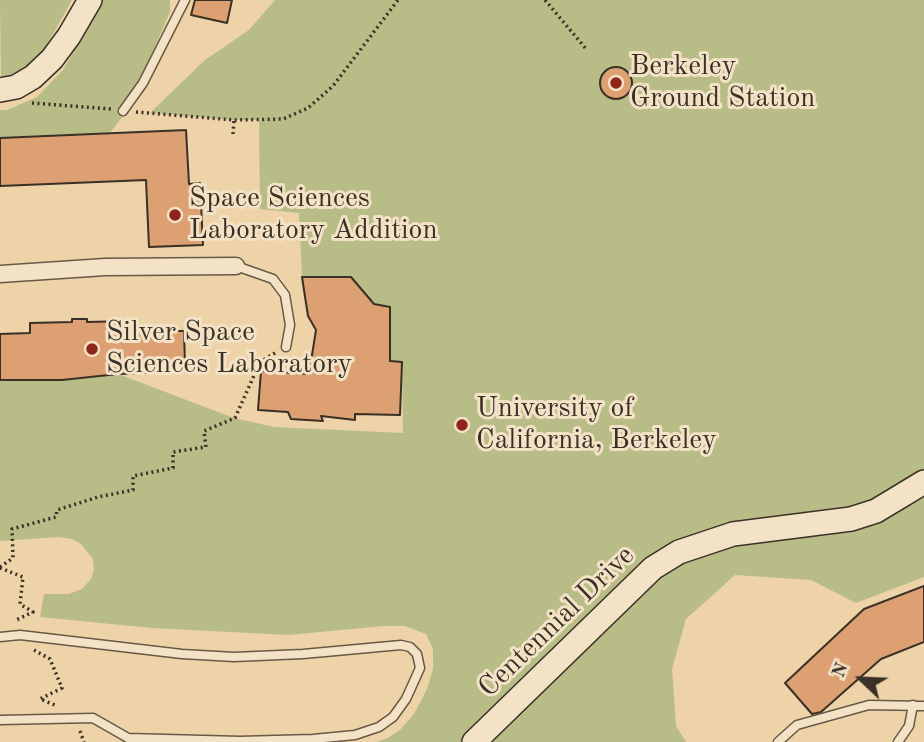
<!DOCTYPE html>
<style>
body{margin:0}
#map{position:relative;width:924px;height:742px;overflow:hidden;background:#edd3a7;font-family:"Old Standard TT",serif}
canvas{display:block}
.north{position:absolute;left:826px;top:644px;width:70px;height:70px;-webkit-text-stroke:5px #f3e2c6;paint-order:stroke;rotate:293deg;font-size:19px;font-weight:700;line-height:28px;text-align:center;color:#3a3026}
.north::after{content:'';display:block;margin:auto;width:24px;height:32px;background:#3a3026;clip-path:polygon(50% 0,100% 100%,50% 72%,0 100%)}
</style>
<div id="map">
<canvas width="924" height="742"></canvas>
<div class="north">N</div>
</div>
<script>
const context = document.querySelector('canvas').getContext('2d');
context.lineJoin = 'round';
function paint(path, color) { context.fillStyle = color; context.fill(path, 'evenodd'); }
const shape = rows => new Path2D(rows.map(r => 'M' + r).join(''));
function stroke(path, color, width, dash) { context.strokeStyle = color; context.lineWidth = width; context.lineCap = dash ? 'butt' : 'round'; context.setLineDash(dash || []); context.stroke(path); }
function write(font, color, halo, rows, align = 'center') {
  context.font = font + ' "Old Standard TT",serif'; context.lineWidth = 6; context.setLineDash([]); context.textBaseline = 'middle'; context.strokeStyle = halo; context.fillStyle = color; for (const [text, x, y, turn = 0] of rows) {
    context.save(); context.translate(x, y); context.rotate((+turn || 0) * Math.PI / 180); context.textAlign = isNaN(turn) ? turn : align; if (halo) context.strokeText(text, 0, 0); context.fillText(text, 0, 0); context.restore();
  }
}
const green = shape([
 [0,0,72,0,43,52,27,67,1,79],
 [103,0,170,0,170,12,127,111,109,134,0,138,0,110,7,110,37,97,63,70],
 [275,0,924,0,924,577,856,603,811,580,735,575,686,619,672,669,676,726,686,742,376,742,388,738,400,730,414,714,427,689,433,669,433,649,426,634,405,626,383,626,289,635,152,628,40,617,44,594,69,594,82,589,91,579,94,569,93,559,81,544,72,539,59,537,0,541,0,380,62,380,118,374,234,418,274,427,403,433,402,362,390,361,390,307,374,304,351,277,302,277,299,213,260,209,259,120,234,120,150,113,205,60,249,30]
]);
const building = shape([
 [195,0,232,0,227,23,191,15,195,0],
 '600 83a16 16 0 1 1 32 0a16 16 0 1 1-32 0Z',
 [186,130,189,184,200,183,203,245,149,247,146,180,0,186,0,138,186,130],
 [302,277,351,277,374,304,390,307,390,361,402,362,400,415,355,414,355,420,321,416,323,421,291,419,288,412,258,410,261,371,309,374,316,330,308,316,302,277],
 [72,319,87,319,87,322,129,321,129,329,169,328,169,331,184,331,185,364,169,364,170,372,118,374,62,380,0,380,0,334,30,333,30,323,72,322,72,319],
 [924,586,924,642,881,659,821,712,812,714,785,683,864,609,924,586]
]);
const path = shape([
 [545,0,587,50],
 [32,103,111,109],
 [136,112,234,120,283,119,308,108,333,86,398,0],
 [233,134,234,120],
 [0,567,13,558,12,529,56,517,57,510,98,497,133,490,133,476,173,468,173,452,206,447,204,431,235,418,260,362,275,353],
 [0,568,23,577,20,604,33,612,16,620,17,622],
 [34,650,50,659,62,688,40,699,55,705],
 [80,731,84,742]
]);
const lane = shape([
 [123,111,143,83,185,0],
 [236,266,273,279,285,295,290,325,286,347],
 [0,637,20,635,182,654,234,657,303,654,401,645,410,647,417,654,420,668,406,699,393,717,379,727,355,735,313,739,240,741,128,738,93,718,0,720],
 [778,742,797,725,869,705,924,706],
 [898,742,909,726,913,705]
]);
const street = shape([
 [0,274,105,267,236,266]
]);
const secondary = shape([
 [0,90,16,87,33,77,52,59,69,36,90,0],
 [474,742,653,568,679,552,733,534,851,519,876,511,924,482]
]);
const markers = [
 [616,83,7,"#8f2418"],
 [175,215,7,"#8f2418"],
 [92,349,7,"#8f2418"],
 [462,425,7,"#8f2418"]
];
const poiNames = [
 ["Berkeley",630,67],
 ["Ground Station",630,99],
 ["Space Sciences",189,199],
 ["Laboratory Addition",189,231],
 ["Silver Space",106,333],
 ["Sciences Laboratory",106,365],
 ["University of",476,409],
 ["California, Berkeley",476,441]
];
const streetNames = [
 ["Centennial Drive",557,622,-44]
];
paint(green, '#b8bc87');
paint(building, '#dda073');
stroke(building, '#3a3026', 2);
stroke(lane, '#675946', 11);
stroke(street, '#675946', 19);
stroke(secondary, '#3a3026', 26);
stroke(path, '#3a3026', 3.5, [2, 3.5]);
stroke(lane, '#f3e2c6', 8);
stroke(street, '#f3e2c6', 16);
stroke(secondary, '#f3e2c6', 23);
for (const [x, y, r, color] of markers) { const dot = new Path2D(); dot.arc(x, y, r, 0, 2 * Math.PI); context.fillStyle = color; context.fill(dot); stroke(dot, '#f3e2c6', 2.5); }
write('28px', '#3a3026', '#f3e2c6', poiNames, 'left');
write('28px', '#3a3026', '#f3e2c6', streetNames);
</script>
